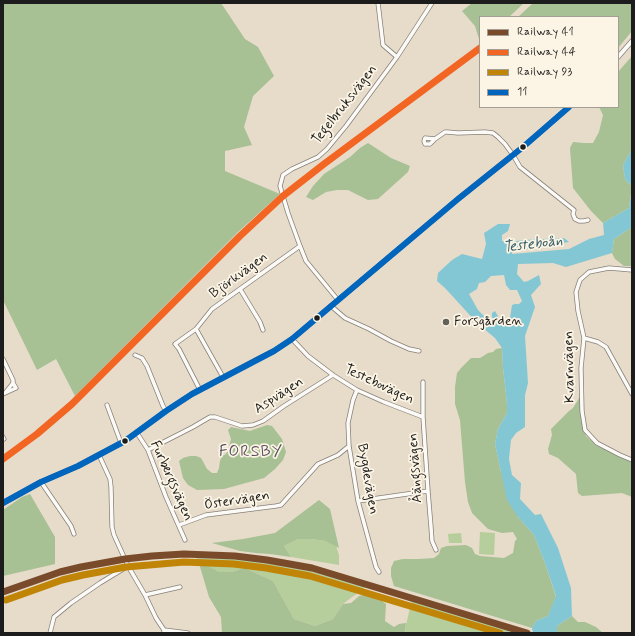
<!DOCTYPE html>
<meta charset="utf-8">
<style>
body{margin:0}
#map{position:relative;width:635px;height:636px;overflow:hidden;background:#e7dbca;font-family:Mynerve,sans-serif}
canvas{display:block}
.frame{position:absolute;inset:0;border:4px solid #1c1c1c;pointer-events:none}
.legend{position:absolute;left:479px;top:16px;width:140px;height:92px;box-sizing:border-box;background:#fcf5e5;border:1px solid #a29e95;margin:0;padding:5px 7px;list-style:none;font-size:12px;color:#1c1c1c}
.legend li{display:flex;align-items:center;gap:8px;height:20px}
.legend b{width:20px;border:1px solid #a29e95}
</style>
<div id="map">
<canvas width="635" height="636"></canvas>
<div class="frame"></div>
<ul class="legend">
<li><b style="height:5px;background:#7a4b2a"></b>Railway 41</li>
<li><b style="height:5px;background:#f26522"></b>Railway 44</li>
<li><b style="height:5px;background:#c08407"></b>Railway 93</li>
<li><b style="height:5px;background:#0065bd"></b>11</li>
</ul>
</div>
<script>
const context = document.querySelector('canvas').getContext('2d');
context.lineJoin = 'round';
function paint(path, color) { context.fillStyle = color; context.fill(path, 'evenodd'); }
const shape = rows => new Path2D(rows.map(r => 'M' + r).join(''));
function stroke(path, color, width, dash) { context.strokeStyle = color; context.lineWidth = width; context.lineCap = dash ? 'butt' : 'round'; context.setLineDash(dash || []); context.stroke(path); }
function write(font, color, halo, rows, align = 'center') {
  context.font = font + ' Mynerve,sans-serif'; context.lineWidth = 3.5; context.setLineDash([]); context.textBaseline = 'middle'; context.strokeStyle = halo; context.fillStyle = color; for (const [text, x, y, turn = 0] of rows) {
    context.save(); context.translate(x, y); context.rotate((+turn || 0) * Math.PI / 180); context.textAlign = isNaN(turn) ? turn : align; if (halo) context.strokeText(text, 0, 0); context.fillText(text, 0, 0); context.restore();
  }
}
const green = shape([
 [480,532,495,533,494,555,479,554],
 [461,533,462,543,449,543,448,534],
 [298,539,312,539,325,541,336,546,339,555,339,565,291,557,284,546],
 [196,558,235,559,266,563,311,571,365,587,363,590,352,597,343,604,333,619,315,626,294,619,273,581,247,569,241,569,232,572,219,572,198,560],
 [412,599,482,622,521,633,405,633,406,625]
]);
const forest = shape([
 [3,3,221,3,245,39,258,47,274,76,253,96,244,127,252,145,225,151,225,171,280,194,237,233,75,396,56,359,37,370,3,300],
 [472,3,524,3,509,17,480,17,480,42,475,26,462,11],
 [533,3,632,3,632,31,618,48,618,17,518,17],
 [632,56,632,149,623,165,625,179,632,186,629,208,603,223,591,211,573,188,570,148,573,142,584,143,593,143,599,132,603,115,599,107,618,107,618,72],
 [368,143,391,158,410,166,408,172,378,199,368,200,348,190,337,190,326,192,313,200,306,197,313,186,324,174,350,157,360,148],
 [632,227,632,266,624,266,615,259,612,253,614,239],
 [502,348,503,367,507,404,507,413,498,429,495,444,501,472,518,517,534,535,545,563,556,597,548,616,536,621,532,628,394,586,391,576,391,568,394,561,403,559,419,559,434,558,439,554,441,548,447,546,466,545,472,548,475,554,480,556,504,558,513,553,515,541,517,539,513,532,502,533,488,529,472,513,468,502,465,482,460,420,455,404,455,387,457,373,462,367,471,358,480,358,488,353,493,352,496,349],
 [580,396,582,425,586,436,597,446,632,460,632,497,622,493,582,496,578,493,576,474,558,458,549,454,548,449,552,435,551,429,569,411,573,408,578,400],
 [267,425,272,426,282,439,286,452,283,460,275,469,264,478,224,489,197,490,188,485,183,478,179,461,183,458,190,456,196,456,201,458,207,469,212,473,217,473,219,468,220,461,222,456,226,454,228,450,231,439,228,430,231,427,250,431],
 [30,494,55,537,55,564,3,576,3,510,22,497],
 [319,500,330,509,339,548,325,541,312,539,298,539,284,546,291,557,270,554,256,553,240,551,212,543,243,539,275,533],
 [198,560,219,572,232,572,241,569,247,569,273,581,294,619,315,626,333,619,343,604,351,603,359,596,371,593,386,604,385,621,394,627,399,624,406,623,405,632,405,633,222,633,221,617,209,597],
 [572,616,578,622,585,622,596,627,603,633,557,633,557,626]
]);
const water = shape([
 [632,149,632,186,625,179,623,165],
 [632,189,632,227,614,239,612,253,566,267,553,263,518,264,517,274,524,282,528,281,539,275,541,284,531,295,535,307,525,336,528,383,525,395,525,427,516,433,511,440,509,459,512,475,521,483,520,499,535,515,541,514,558,548,571,588,572,616,557,626,557,633,533,633,532,628,536,621,548,616,556,596,545,563,534,535,518,517,507,500,495,444,498,429,507,413,507,404,503,367,502,348,495,338,477,323,445,288,437,281,438,273,452,260,462,254,482,259,486,244,484,233,498,224,510,224,508,231,502,235,502,241,511,242,524,240,564,238,569,242,513,251,512,254,569,249,589,239,604,235,603,223,629,208],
 [504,275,506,285,510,290,517,290,522,301,519,304,515,304,512,305,510,318,505,321,500,320,495,311,492,313,492,321,489,321,478,310,469,294,477,289,479,283,485,282,491,276]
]);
const minor = shape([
 [378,3,383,45,397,57],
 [435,139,430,144,425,144,424,141,425,138,435,139,445,132,447,132,458,133,485,132,493,133,498,137,505,144,513,155,520,167,574,210,573,214,575,219,579,221,584,221,588,220],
 [632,270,609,268,589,272,580,280,576,292,578,311,584,338,581,368,582,411,585,430,597,443,620,455,632,460],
 [240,289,260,322,263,330],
 [338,300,306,261,300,246,288,213,280,186,283,175,292,169,318,157,327,149,346,126,397,57,432,3],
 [331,306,345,318,369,329,391,341,409,349,419,351],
 [196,329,223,377],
 [584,338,598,342,606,347,632,394],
 [292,339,308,356,333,375,357,390,384,402,423,417],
 [135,355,142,358,147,366,163,406,166,411],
 [3,359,13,380,13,383],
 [423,382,423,417,428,491,431,527,432,541,436,550],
 [200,390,179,349,175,344,196,329,212,309,300,246],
 [357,390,353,400,348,423,349,446,358,501,376,567,379,572],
 [3,394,16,388,13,383,5,393],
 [107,405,121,443],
 [137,433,148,450,166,497,185,540],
 [3,437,4,439],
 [148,450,193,427,210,417,215,417,242,426,253,425,263,421,284,406,333,375],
 [99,455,110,479,111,487,112,527,114,535,128,566,145,595,156,618,164,630,164,633],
 [41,482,71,526,74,534],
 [358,501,428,491],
 [179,525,206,515,276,506,281,505,318,464,338,455,349,446],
 [145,595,180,587],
 [164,630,188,633],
 [50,633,54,617,71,603,100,583,128,566]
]);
const tertiary = shape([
 [618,57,632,41],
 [3,503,41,482,78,466,104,452,125,441,166,411,192,394,260,358,274,351,292,339,458,199,523,147,569,107]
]);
const bus1 = shape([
 [3,503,41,482,78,466,125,441,166,411,192,394,274,351,292,339,458,199,523,147,569,107]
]);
const rail1 = shape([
 [3,592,60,572,81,567,125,559,152,556,184,554,235,556,267,560,312,568,527,633]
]);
const rail2 = shape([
 [3,459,37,434,72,404,240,236,283,196,324,164,480,48]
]);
const rail3 = shape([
 [6,600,62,580,83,575,126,567,184,562,234,564,266,568,310,576,500,633]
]);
const markers = [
 [523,147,3.5,"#1c1c1c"],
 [317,318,3.5,"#1c1c1c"],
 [446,322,4,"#635f59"],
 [125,441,3.5,"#1c1c1c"]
];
const streetNames = [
 ["Tegelbruksvägen",345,105,-52],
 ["Björkvägen",239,276,-36],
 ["Kvarnvägen",570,367,-91],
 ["Testebovägen",379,385,25],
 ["Aspvägen",279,396,-33],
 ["Åängsvägen",416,468,-94],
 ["Bygdevägen",367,479,80],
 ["Furbergsvägen",171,481,66],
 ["Östervägen",237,501,-9]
];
const poiNames = [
 ["Forsgården",454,322]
];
const waterNames = [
 ["Testeboån",533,245,-7]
];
const quarterNames = [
 ["FORSBY",251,453]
];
paint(green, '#b6ce9c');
paint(forest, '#a7c094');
paint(water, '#84c7d4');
stroke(minor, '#878179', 5);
stroke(tertiary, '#878179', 5.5);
stroke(minor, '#fbfaf7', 3.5);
stroke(tertiary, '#fbfaf7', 4);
stroke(bus1, '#0065bd', 6);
stroke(rail1, '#7a4b2a', 7);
stroke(rail2, '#f26522', 7);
stroke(rail3, '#c08407', 7);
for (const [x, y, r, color] of markers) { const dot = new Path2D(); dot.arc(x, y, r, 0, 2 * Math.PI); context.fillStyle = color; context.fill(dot); stroke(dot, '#fcf5e5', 1.5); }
write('14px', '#1c1c1c', '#fcf5e5', streetNames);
write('14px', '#1c1c1c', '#fcf5e5', poiNames, 'left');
write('italic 15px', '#355d67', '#fcf5e5', waterNames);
context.letterSpacing = '1px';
write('16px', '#564c5d', '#fcf5e5', quarterNames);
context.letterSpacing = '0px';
</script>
